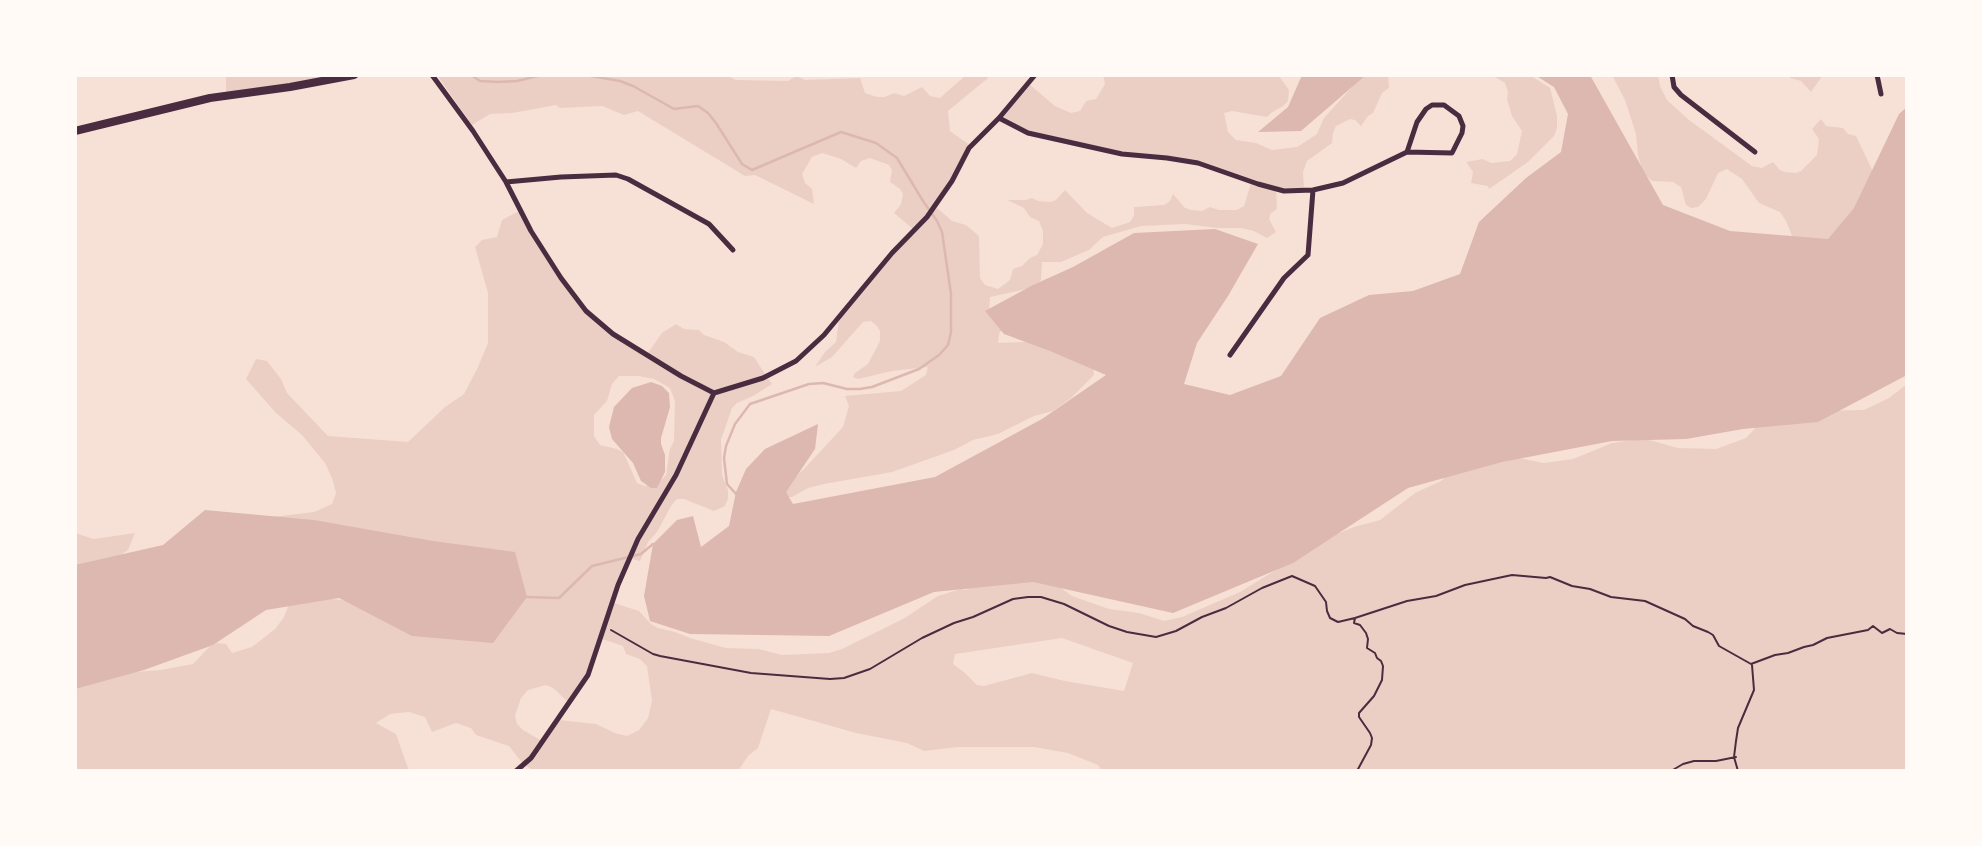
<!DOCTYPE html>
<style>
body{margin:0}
#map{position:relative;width:1982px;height:846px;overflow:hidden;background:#f7e1d7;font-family:Manrope,sans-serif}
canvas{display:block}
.frame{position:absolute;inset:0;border:77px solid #fffaf5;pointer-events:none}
</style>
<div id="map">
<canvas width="1982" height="846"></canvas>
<div class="frame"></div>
</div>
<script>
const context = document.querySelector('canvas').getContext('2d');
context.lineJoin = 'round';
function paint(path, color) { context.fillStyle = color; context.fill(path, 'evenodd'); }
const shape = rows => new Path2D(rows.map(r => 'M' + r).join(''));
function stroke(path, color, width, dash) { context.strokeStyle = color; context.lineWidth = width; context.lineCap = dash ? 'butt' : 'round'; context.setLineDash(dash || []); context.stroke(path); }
const green = shape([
 [226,75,349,75,226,94],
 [437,75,726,75,736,80,788,81,796,76,805,80,860,78,865,93,877,97,885,97,894,93,904,96,922,87,930,96,940,98,966,75,987,75,988,78,948,111,950,131,971,146,936,207,952,221,966,225,979,236,980,278,985,285,998,289,1010,280,1013,269,1022,266,1030,258,1037,255,1043,244,1043,231,1039,221,1030,217,1024,208,1007,200,1026,200,1032,198,1038,201,1051,202,1056,200,1065,190,1087,213,1112,228,1130,222,1134,216,1134,207,1164,205,1170,201,1173,194,1185,208,1191,210,1202,211,1210,207,1219,210,1237,210,1244,206,1251,183,1212,167,1124,154,1032,134,1002,118,1029,84,1055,106,1071,113,1080,111,1086,101,1096,99,1105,84,1103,75,1275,75,1279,76,1289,90,1288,101,1283,106,1271,113,1267,117,1232,111,1224,113,1228,132,1236,140,1256,143,1272,150,1297,147,1317,134,1324,118,1363,75,1388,75,1389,88,1382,93,1373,113,1368,116,1361,126,1355,120,1350,119,1336,126,1333,133,1332,143,1307,161,1303,172,1304,190,1276,189,1277,209,1271,213,1269,219,1276,232,1267,238,1254,231,1241,228,1217,228,1185,224,1141,226,1103,237,1089,250,1061,262,1042,262,1041,280,1035,287,990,297,989,311,1004,327,999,334,998,343,1071,340,1092,350,1094,375,1071,398,1053,411,1034,416,998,434,973,440,954,450,892,472,824,484,808,488,792,497,782,497,786,485,804,469,843,427,849,406,845,396,901,391,926,375,928,367,892,371,858,379,853,377,855,373,868,364,880,341,880,331,877,326,871,321,863,322,832,357,815,367,825,352,836,342,839,320,913,229,894,213,901,204,903,194,900,189,890,182,892,170,889,165,870,158,861,161,856,168,841,159,822,153,812,157,802,174,805,183,812,189,814,204,755,175,745,176,638,111,624,115,602,106,560,108,556,105,512,113,490,114,472,125],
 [1492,75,1530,75,1550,88,1557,116,1557,128,1554,136,1528,162,1489,189,1488,186,1471,183,1473,172,1466,162,1483,159,1491,163,1510,161,1517,154,1522,131,1512,116,1507,99,1508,92,1505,83],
 [1612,75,1658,75,1660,86,1667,100,1689,120,1752,166,1762,168,1773,162,1780,170,1785,172,1796,173,1801,171,1817,155,1819,139,1812,129,1821,119,1826,126,1843,128,1848,134,1856,136,1875,176,1843,231,1818,246,1793,238,1786,221,1780,212,1759,203,1742,179,1727,169,1718,173,1706,199,1698,207,1691,208,1686,205,1681,187,1673,182,1652,181,1643,173,1638,155,1636,134,1625,100],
 [1790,75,1823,75,1811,92,1801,81,1790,78],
 [521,210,536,238,587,311,616,335,648,353,662,333,676,324,684,329,699,330,704,335,724,342,738,352,754,357,767,377,772,384,753,396,737,403,732,408,721,440,722,475,728,490,728,499,725,506,714,511,684,499,677,499,671,506,657,532,648,542,640,561,632,559,621,579,614,603,639,611,651,624,658,628,675,632,690,638,726,648,759,649,782,655,829,653,842,649,903,619,938,596,961,589,967,590,968,586,1049,579,1072,596,1109,609,1139,613,1164,621,1182,617,1240,592,1330,537,1354,527,1380,520,1415,493,1441,481,1462,463,1499,454,1544,463,1573,459,1612,443,1633,440,1646,439,1678,448,1716,449,1746,438,1762,421,1799,411,1864,410,1889,398,1907,384,1907,771,1102,771,1098,765,1068,753,1034,747,958,747,924,751,907,743,856,733,771,709,758,748,748,756,738,771,534,771,523,764,509,746,476,735,471,728,456,723,432,732,425,717,409,712,390,714,376,723,396,734,409,771,75,771,75,677,160,670,193,664,209,647,217,643,226,644,232,653,252,647,275,629,284,617,289,604,322,598,352,601,265,518,314,512,332,504,336,493,332,478,325,463,302,435,276,413,246,379,256,359,267,361,281,379,287,393,328,436,408,442,445,407,464,394,478,367,488,343,488,293,475,247,482,240,497,237,502,220],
 [619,376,639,376,654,379,670,388,675,401,674,441,670,449,666,475,658,483,645,486,637,483,623,452,617,449,600,445,594,436,594,415,607,401,612,384],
 [1062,638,1133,663,1124,691,1065,681,1032,673,984,686,977,685,965,673,953,664,955,654],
 [602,639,623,646,626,654,640,659,647,666,652,701,648,718,639,730,627,736,615,733,596,724,559,720,542,741,523,730,517,724,515,716,521,698,528,690,546,685,553,688,569,703,589,675],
 [75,533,94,539,135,533,128,550,109,563,75,570]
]);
const water = shape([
 [1302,75,1366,75,1301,131,1258,132,1288,107],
 [1535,75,1590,75,1663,205,1730,231,1828,239,1854,208,1899,114,1907,107,1907,375,1818,422,1743,429,1686,439,1612,441,1502,462,1408,488,1293,563,1173,613,1033,582,934,592,829,636,690,634,650,621,644,596,653,544,677,520,693,516,701,547,729,526,736,492,746,469,765,449,818,424,815,449,786,492,793,504,935,477,1042,419,1106,375,1050,351,1004,334,985,311,1033,285,1073,267,1134,233,1215,229,1258,244,1228,296,1197,343,1184,384,1230,395,1281,376,1320,318,1369,295,1413,291,1460,274,1479,222,1526,178,1561,152,1568,114,1554,87],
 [651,382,662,386,669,393,670,407,661,438,661,444,665,455,665,472,657,488,651,488,641,481,633,463,612,439,609,427,614,407,632,388],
 [205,510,314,520,433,541,515,552,527,597,493,643,412,636,339,598,266,610,213,645,144,670,75,689,75,565,163,545]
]);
const stream = shape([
 [471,75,480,81,498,82,517,81,542,75],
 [585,75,620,81,633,86,674,109,698,106,708,113,716,123,742,164,752,170,841,132,876,143,897,158,923,201,937,221,942,232,951,294,951,332,948,345,939,355,919,369,872,387,860,389,847,389,823,383,809,384,750,404,735,424,726,446,724,458,727,484,737,495],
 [527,597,559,598,592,566,641,554,653,544]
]);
const path = shape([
 [611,630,653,654,660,656,751,673,830,679,844,678,870,669,922,638,954,623,973,617,1013,599,1028,597,1041,597,1064,604,1109,626,1127,632,1156,637,1176,631,1202,617,1226,608,1262,588,1292,576,1315,586,1326,602,1327,611,1330,618,1338,622,1355,618],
 [1357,771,1371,745,1372,738,1370,733,1359,717,1359,713,1374,696,1382,680,1383,666,1381,661,1377,658,1375,653,1367,648,1368,639,1366,633,1360,625,1354,623,1355,618,1407,601,1436,596,1465,585,1512,575,1546,578,1550,577,1572,586,1590,589,1611,597,1645,601,1685,619,1693,626,1708,632,1713,635,1719,646,1751,664,1775,655,1788,653,1804,647,1813,645,1827,638,1868,630,1873,626,1882,633,1890,629,1897,633,1907,634],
 [1671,771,1683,764,1694,761,1716,761,1736,757],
 [1738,771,1734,757,1736,741,1738,728,1754,690,1752,665]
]);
const minor = shape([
 [432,75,473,131,506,182,531,231,561,278,586,311,613,334,681,376,714,393],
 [1672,75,1674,87,1681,95,1755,152],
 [1877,75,1881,94],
 [999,118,1028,133,1122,154,1167,158,1198,163,1258,184,1284,191,1313,190,1343,183,1407,152,1452,153,1462,133,1463,126,1459,116,1444,105,1432,105,1426,109,1417,122,1407,152],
 [506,182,561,177,616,175,628,179,709,224,733,250],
 [1230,355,1284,278,1308,255,1313,190],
 [516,771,531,758,588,675,618,585,638,539,676,475,714,393,763,378,796,361,824,335,892,253,927,217,952,181,969,148,999,118,1035,75]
]);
const primary = shape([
 [75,131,210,98,290,87,354,75]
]);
paint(green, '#ebcfc5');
paint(water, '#dcb8b0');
stroke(stream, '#dcb8b0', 2.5);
stroke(path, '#4a2c40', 2);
stroke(minor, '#4a2c40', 5);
stroke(primary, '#4a2c40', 8);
</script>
